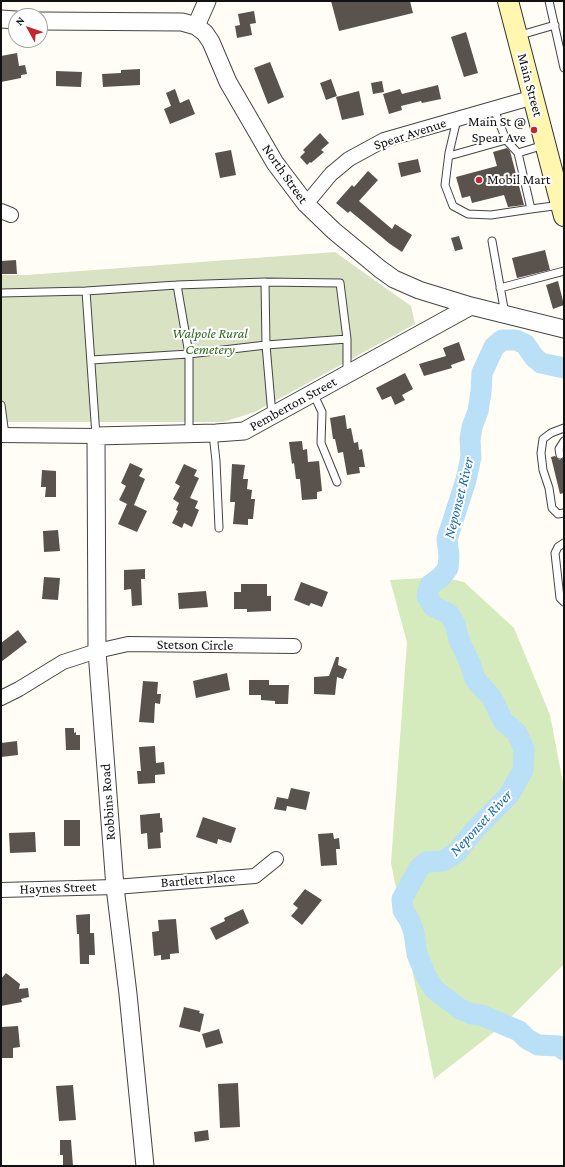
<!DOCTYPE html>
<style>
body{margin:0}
#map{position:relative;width:565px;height:1167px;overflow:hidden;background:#fffdf5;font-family:"Crimson Pro",serif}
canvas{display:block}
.frame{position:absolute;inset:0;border:2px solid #111;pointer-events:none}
.north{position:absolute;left:8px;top:8px;width:40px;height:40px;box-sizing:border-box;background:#fff;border:1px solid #a0a0a0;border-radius:50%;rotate:310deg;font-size:11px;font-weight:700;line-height:16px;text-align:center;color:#111}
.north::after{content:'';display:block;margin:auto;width:14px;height:18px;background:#c4262e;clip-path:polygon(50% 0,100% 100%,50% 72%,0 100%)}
</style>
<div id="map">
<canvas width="565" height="1167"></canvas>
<div class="frame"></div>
<div class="north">N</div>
</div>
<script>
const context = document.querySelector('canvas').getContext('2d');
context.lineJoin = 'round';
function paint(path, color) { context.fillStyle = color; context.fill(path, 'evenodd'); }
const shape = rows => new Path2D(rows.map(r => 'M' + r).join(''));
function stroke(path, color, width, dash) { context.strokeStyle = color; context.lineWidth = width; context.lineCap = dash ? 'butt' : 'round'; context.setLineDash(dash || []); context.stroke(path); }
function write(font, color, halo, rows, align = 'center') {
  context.font = font + ' "Crimson Pro",serif'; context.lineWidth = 4; context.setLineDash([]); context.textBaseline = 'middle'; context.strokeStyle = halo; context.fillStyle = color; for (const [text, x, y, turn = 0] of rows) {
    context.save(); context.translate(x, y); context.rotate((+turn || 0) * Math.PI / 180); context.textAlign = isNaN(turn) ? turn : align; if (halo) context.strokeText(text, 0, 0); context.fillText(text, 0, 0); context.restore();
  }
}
const green = shape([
 [441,577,464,582,514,628,550,715,564,788,563,860,564,867,564,964,503,1025,434,1079,391,863,407,642,390,580]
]);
const cemetery = shape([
 [335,252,411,306,415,324,255,412,223,422,1,422,1,275,27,275]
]);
const river = shape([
 [564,368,541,363,534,357,525,344,516,340,502,340,494,347,482,373,481,392,478,411,472,427,470,439,471,457,466,480,447,539,449,556,448,568,441,577,430,585,427,596,433,606,449,614,455,624,459,640,470,663,475,679,492,698,503,721,517,733,524,749,523,770,509,795,474,831,456,853,443,861,426,862,419,868,402,899,403,910,410,921,414,933,417,954,426,976,434,989,460,1009,472,1014,481,1015,519,1031,527,1039,538,1045,559,1046,564,1050]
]);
const building = shape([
 [331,1,410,1,413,13,339,31],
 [254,11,256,23,250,24,252,35,237,38,235,26,240,25,238,14],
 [466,32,478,73,464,77,451,37],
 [17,53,19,66,25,65,27,74,21,75,21,78,1,82,1,56],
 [270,62,284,97,268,104,254,68],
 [140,69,140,85,103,87,102,74,121,73,121,70],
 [56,71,82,72,81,87,56,86],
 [331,79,337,96,326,100,320,83],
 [382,81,384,92,373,94,371,83],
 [438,85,441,99,422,103,421,101,401,106,402,110,389,114,383,94,400,89,402,94],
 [175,89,180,103,189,99,195,114,170,124,164,109,171,106,166,93],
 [359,91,364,115,342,120,336,97],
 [320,133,329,143,321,150,324,152,311,163,310,162,307,165,300,157,305,152,303,150],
 [507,148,510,151,524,205,508,207,504,195,472,203,470,196,462,198,456,177,497,166,493,152],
 [231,150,236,175,220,178,215,153],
 [418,159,421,172,401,177,398,163],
 [368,171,378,180,359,201,392,229,395,224,412,235,402,252,390,244,350,211,348,213,336,203,352,185,354,187],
 [459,236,463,249,455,251,451,238],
 [545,250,550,270,517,278,512,258],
 [16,260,17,274,1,274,1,261],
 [558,281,564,305,553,309,546,285],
 [459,342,465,360,451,365,452,368,424,376,419,364,446,356,443,348],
 [405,373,413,389,402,395,405,400,395,405,391,396,382,400,376,388],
 [345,415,347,429,351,428,354,443,358,442,359,450,362,449,365,467,359,467,360,473,347,475,343,452,338,453,335,439,333,439,330,418],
 [302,441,303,450,307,449,308,462,319,461,322,491,317,492,317,499,302,500,300,479,296,479,294,463,292,464,289,442],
 [555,456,559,460,564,458,564,493,560,494,551,457],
 [130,463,143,469,139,476,145,479,134,505,147,511,137,532,118,524,127,504,119,500,126,486,121,483],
 [184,464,197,470,194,476,199,478,190,498,198,501,195,508,199,510,192,527,184,523,182,528,172,523,178,511,176,510,179,503,173,499,180,486,175,483],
 [232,464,245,465,243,479,248,479,247,489,252,490,251,499,255,499,253,519,248,519,248,525,233,524,235,502,230,502],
 [42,470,56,471,56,497,45,497,46,487,41,487],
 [58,530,60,551,44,552,43,531],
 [145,569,145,579,141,579,142,605,132,606,131,589,124,590,124,570],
 [44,577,60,578,58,600,42,599],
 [301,582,328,592,322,607,311,603,309,606,294,600],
 [241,584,267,584,267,596,271,596,271,611,247,612,247,609,234,609,234,592,241,592],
 [206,591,208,607,179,609,178,593],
 [18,630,27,642,1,662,1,643],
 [336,657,339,657,338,665,347,669,343,679,337,677,335,695,314,694,314,677,329,676],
 [227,673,230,690,196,698,193,681],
 [249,680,269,680,269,685,289,685,288,704,275,704,275,701,261,700,261,695,249,695],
 [143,681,158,682,157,694,161,694,160,704,155,703,154,723,139,722],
 [65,728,74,728,74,733,76,732,76,735,80,735,80,750,66,750],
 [17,741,18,755,1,757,1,743],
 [155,746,156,763,164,762,165,774,155,775,155,783,138,784,137,771,141,771,139,747],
 [291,788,310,792,306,810,287,806,286,811,274,809,277,797,288,799],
 [160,813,160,818,162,818,163,832,160,833,161,848,148,849,147,833,141,834,140,815],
 [203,817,236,828,231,843,218,839,217,844,196,837],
 [64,820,80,820,80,846,64,846],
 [35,832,36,852,10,853,9,833],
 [333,833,334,839,339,838,340,849,336,849,337,865,321,866,318,834],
 [305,889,322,900,302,925,291,916,298,908,293,904],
 [243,909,249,923,216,940,210,928,225,921,224,918],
 [90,914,90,933,94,933,95,955,89,955,89,964,80,964,79,934,77,934,76,915],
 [176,919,179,953,170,954,170,959,161,960,161,955,154,956,152,932,159,931,158,920],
 [6,973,20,984,19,989,28,988,29,997,21,999,22,1002,1,1006,1,979],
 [184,1007,200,1011,199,1013,204,1014,200,1032,179,1027],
 [18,1026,20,1047,13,1048,13,1058,1,1058,1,1027],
 [219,1029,223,1043,206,1048,202,1034],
 [238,1083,240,1127,220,1128,218,1084],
 [73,1085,76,1120,59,1121,56,1086],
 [208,1130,209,1140,195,1142,194,1132],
 [60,1140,71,1140,73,1166,63,1166,63,1155,60,1155]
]);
const service = shape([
 [549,1,564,68],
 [517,36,555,25],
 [494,109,506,140,518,153,544,145],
 [457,119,449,153,445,185,453,206,468,214,491,215,531,209],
 [518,153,531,209,561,205],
 [449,156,506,140],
 [492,241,505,314],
 [265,282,266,345,272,415],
 [500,288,564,271],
 [86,291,96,436],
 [1,293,86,291,177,285],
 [347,339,266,345,189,354,177,285,265,282,340,283,347,339,347,374],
 [91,360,189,354,189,434],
 [313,393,322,412,321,443,337,482],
 [1,405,5,435],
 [564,428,551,433,543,439,541,453,543,470,549,488,552,508,558,514,564,513],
 [213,434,216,461,219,528],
 [560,455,559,449,564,441],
 [564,543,558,547,555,553,560,598,564,602]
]);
const minor = shape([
 [306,204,331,174,349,159,384,140,534,97],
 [1,211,11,215],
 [1,435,96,436],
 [1,698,19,689,63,662,97,651,128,644,294,646],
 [1,890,115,887,255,876,276,859]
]);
const tertiary = shape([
 [1,19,16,20],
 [40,21,182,22,196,26,205,33,211,42,228,82,275,163,306,204,334,231,380,269,394,279,419,290,471,306,564,329],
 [196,26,207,1],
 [145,1166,128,994,115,887,97,651,96,436,216,433,244,431,471,306]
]);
const secondary = shape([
 [508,1,564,216]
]);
const markers = [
 [534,130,4,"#c4262e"],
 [479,180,4,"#c4262e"]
];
const streetNames = [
 ["Main Street",530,85,75],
 ["Spear Avenue",410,134,-18],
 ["North Street",285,174,55],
 ["Pemberton Street",293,404,-29],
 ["Stetson Circle",195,645,1],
 ["Robbins Road",108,802,-94],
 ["Bartlett Place",198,880,-4],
 ["Haynes Street",58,888,-2]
];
const poiNames = [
 ["Main St @",526,122],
 ["Spear Ave",526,138],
 ["Mobil Mart",487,180,"left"]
];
const parkNames = [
 ["Walpole Rural",210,334],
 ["Cemetery",210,350]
];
const waterNames = [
 ["Neponset River",459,498,-76],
 ["Neponset River",481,823,-47]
];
paint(green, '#d5ebbd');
paint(cemetery, '#d9e3c4');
stroke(river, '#b9e0f7', 21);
paint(building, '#5a524d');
stroke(service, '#444', 9);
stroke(minor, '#444', 16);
stroke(tertiary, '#444', 19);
stroke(secondary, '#333', 22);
stroke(service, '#fff', 7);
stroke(minor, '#fff', 14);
stroke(tertiary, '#fff', 17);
stroke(secondary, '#fff6b0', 20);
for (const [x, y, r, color] of markers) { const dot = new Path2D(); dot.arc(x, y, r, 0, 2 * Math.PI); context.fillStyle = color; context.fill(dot); stroke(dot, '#fff', 1.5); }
write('14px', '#111', '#fff', streetNames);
write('14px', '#111', '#fff', poiNames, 'right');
write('italic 14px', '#2f6b1f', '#fff', parkNames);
write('italic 15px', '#1768a6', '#fff', waterNames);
</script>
